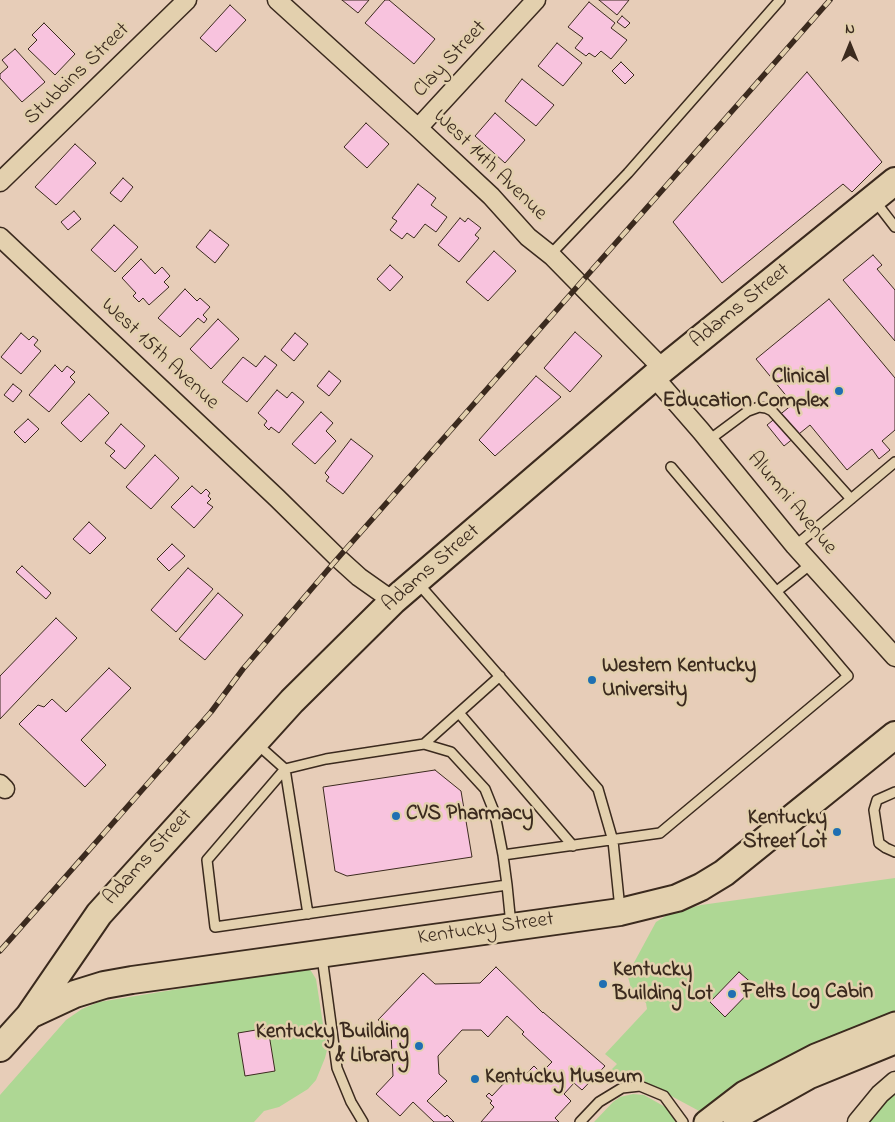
<!DOCTYPE html>
<style>
body{margin:0}
#map{position:relative;width:895px;height:1122px;overflow:hidden;background:#e7cdb8;font-family:"Indie Flower",sans-serif}
canvas{display:block}
.north{position:absolute;left:825px;top:20px;width:50px;height:50px;-webkit-text-stroke:4px #e3d0ae;paint-order:stroke;rotate:0deg;font-size:14px;font-weight:700;line-height:20px;text-align:center;color:#3b2a1e}
.north::after{content:'';display:block;margin:auto;width:18px;height:22px;background:#3b2a1e;clip-path:polygon(50% 0,100% 100%,50% 72%,0 100%)}
</style>
<div id="map">
<canvas width="895" height="1122"></canvas>
<div class="north">N</div>
</div>
<script>
const context = document.querySelector('canvas').getContext('2d');
context.lineJoin = 'round';
function paint(path, color) { context.fillStyle = color; context.fill(path, 'evenodd'); }
const shape = rows => new Path2D(rows.map(r => 'M' + r).join(''));
function stroke(path, color, width, dash) { context.strokeStyle = color; context.lineWidth = width; context.lineCap = dash ? 'butt' : 'round'; context.setLineDash(dash || []); context.stroke(path); }
function write(font, color, halo, rows, align = 'center') {
  context.font = font + ' "Indie Flower",sans-serif'; context.lineWidth = 5; context.setLineDash([]); context.textBaseline = 'middle'; context.strokeStyle = halo; context.fillStyle = color; for (const [text, x, y, turn = 0] of rows) {
    context.save(); context.translate(x, y); context.rotate((+turn || 0) * Math.PI / 180); context.textAlign = isNaN(turn) ? turn : align; if (halo) context.strokeText(text, 0, 0); context.fillText(text, 0, 0); context.restore();
  }
}
const green = shape([
 [895,878,895,1014,701,1112,649,1084,638,1082,622,1084,610,1071,617,1064,605,1054,647,1009,646,1003,631,988,628,977,630,970,656,922,669,914,701,905],
 [307,968,311,971,316,979,327,1050,325,1058,316,1080,308,1089,279,1107,264,1111,254,1122,0,1122,0,1095,66,1020,82,1009,99,1002],
 [895,1088,895,1122,864,1122],
 [633,1094,644,1095,667,1108,673,1113,675,1122,594,1122,613,1102,620,1097]
]);
const building = shape([
 [342,0,369,0,358,13,342,0],
 [385,0,389,0,435,39,414,64,365,23,385,0],
 [599,0,629,0,617,15,599,0],
 [589,2,615,23,611,28,627,40,611,59,601,51,595,57,589,53,586,56,575,48,583,38,568,27,589,2],
 [230,5,246,20,216,52,200,38,230,5],
 [622,16,630,23,625,28,617,22,622,16],
 [44,23,75,54,55,75,28,49,37,40,32,35,44,23],
 [557,43,582,63,563,86,538,66,557,43],
 [15,49,45,82,22,102,0,78,0,74,8,67,2,60,15,49],
 [621,62,634,75,625,84,612,71,621,62],
 [807,72,882,162,852,192,843,184,722,283,673,222,807,72],
 [522,79,554,105,536,126,505,101,522,79],
 [495,113,525,140,505,163,475,136,495,113],
 [366,123,389,144,367,168,344,147,366,123],
 [75,144,96,163,56,205,35,187,75,144],
 [123,178,133,187,121,202,110,193,123,178],
 [418,184,436,198,431,205,447,217,436,232,425,224,414,238,407,233,402,239,390,230,397,221,392,218,418,184],
 [74,211,81,219,68,230,61,222,74,211],
 [460,218,465,222,468,218,481,228,475,235,479,238,459,262,438,245,460,218],
 [114,225,138,247,115,272,91,250,114,225],
 [210,230,229,245,215,263,196,247,210,230],
 [494,251,516,271,488,301,466,282,494,251],
 [873,255,882,265,877,269,895,290,895,341,843,280,873,255],
 [141,259,155,274,162,267,170,276,164,282,169,287,149,305,143,298,139,302,133,296,136,293,122,278,141,259],
 [390,265,403,277,390,291,377,279,390,265],
 [185,289,197,301,200,298,210,307,203,315,207,319,204,323,198,318,180,337,158,318,185,289],
 [829,299,895,378,895,430,882,441,890,450,879,459,872,449,847,470,810,425,784,446,767,425,793,404,756,359,829,299],
 [218,319,239,339,211,369,190,349,218,319],
 [575,332,602,356,570,392,544,368,575,332],
 [21,333,29,340,33,336,38,340,34,345,41,351,21,374,1,357,21,333],
 [295,333,308,344,294,361,281,350,295,333],
 [265,356,277,365,247,402,222,382,243,357,256,367,265,356],
 [55,365,62,372,67,366,75,372,70,377,75,382,49,412,29,395,55,365],
 [329,371,341,381,329,396,317,386,329,371],
 [536,376,561,397,495,456,479,440,536,376],
 [13,384,22,391,13,402,4,395,13,384],
 [277,390,287,398,292,392,304,402,279,433,271,427,269,430,264,425,267,421,258,413,277,390],
 [89,394,109,413,81,442,61,423,89,394],
 [321,412,333,423,326,431,336,441,315,464,292,444,321,412],
 [28,419,39,429,25,443,14,432,28,419],
 [121,424,145,446,125,469,110,456,115,451,105,443,121,424],
 [351,439,373,456,343,494,326,481,329,477,325,473,351,439],
 [155,455,179,478,151,509,126,487,155,455],
 [192,486,201,494,206,489,210,493,208,496,211,499,207,503,213,507,194,528,171,507,192,486],
 [89,522,106,538,90,554,73,539,89,522],
 [172,544,185,556,169,571,157,559,172,544],
 [22,566,51,593,46,599,16,572,22,566],
 [188,568,213,589,176,632,151,610,188,568],
 [218,593,243,615,205,660,179,639,218,593],
 [56,618,77,638,0,719,0,676,56,618],
 [109,668,131,688,81,740,106,765,85,787,19,724,38,705,44,707,52,699,66,712,109,668],
 [435,770,461,791,472,857,347,876,335,871,323,787,435,770],
 [496,967,543,1013,543,1012,605,1066,582,1090,574,1083,564,1094,571,1101,555,1118,559,1122,481,1122,494,1107,490,1103,492,1101,486,1096,489,1093,492,1096,506,1081,503,1078,506,1075,511,1080,513,1079,517,1083,534,1066,541,1073,552,1062,522,1034,524,1032,507,1016,488,1037,481,1030,462,1030,438,1056,439,1074,447,1081,427,1101,445,1117,447,1115,454,1122,434,1122,413,1102,400,1116,376,1094,393,1076,391,1032,378,1020,423,973,435,984,480,983,496,967],
 [739,972,755,986,725,1017,710,1002,739,972],
 [268,1028,275,1071,245,1076,238,1033,268,1028]
]);
const service = shape([
 [875,201,895,227],
 [550,255,628,173,780,0],
 [709,440,748,411,759,407,766,408,772,411,851,499],
 [795,546,895,462],
 [417,582,598,789,613,841,620,909],
 [777,591,811,564],
 [459,713,573,846],
 [257,744,285,769,326,759,424,744,451,752,485,789,495,814,503,855,660,833,848,676,671,467],
 [424,744,500,676],
 [285,769,207,860,215,927,507,885,511,925],
 [285,769,308,914],
 [895,792,877,800,874,810,879,843,886,848,895,852],
 [503,855,507,885],
 [322,957,337,1068,351,1102,363,1122],
 [580,1122,599,1102,622,1088,640,1086,664,1096,683,1122]
]);
const minor = shape([
 [277,0,418,128,491,196,528,237,552,256,663,369],
 [418,128,536,0],
 [0,182,187,0],
 [0,237,277,498,338,558,359,577,393,601],
 [654,377,701,431,795,546,895,657],
 [0,784,5,789],
 [857,1122,880,1094,895,1081]
]);
const tertiary = shape([
 [705,1122,744,1092,815,1055,895,1023],
 [734,1122,745,1114,809,1078,895,1043]
]);
const primary = shape([
 [32,1014,75,994,104,985,132,980,620,912,677,898,701,887,724,873,895,735],
 [0,1048,29,1016,99,914,292,701,393,601,663,369,895,181]
]);
const rail = shape([
 [0,951,211,712,243,669,338,558,830,0]
]);
const markers = [
 [839,391,5,"#1f6fb2"],
 [592,680,5,"#1f6fb2"],
 [396,816,5,"#1f6fb2"],
 [837,832,5,"#1f6fb2"],
 [603,984,5,"#1f6fb2"],
 [732,994,5,"#1f6fb2"],
 [419,1046,5,"#1f6fb2"],
 [475,1079,5,"#1f6fb2"]
];
const streetNames = [
 ["Clay Street",451,60,-47],
 ["Stubbins Street",78,75,-44],
 ["West 14th Avenue",489,166,44],
 ["Adams Street",741,307,-39],
 ["West 15th Avenue",159,355,43],
 ["Alumni Avenue",791,504,50],
 ["Adams Street",432,569,-41],
 ["Adams Street",149,858,-48],
 ["Kentucky Street",486,930,-8]
];
const poiNames = [
 ["Clinical",829,379,"right"],
 ["Education Complex",829,403,"right"],
 ["Western Kentucky",602,668],
 ["University",602,692],
 ["CVS Pharmacy",406,816],
 ["Kentucky",827,820,"right"],
 ["Street Lot",827,844,"right"],
 ["Kentucky",613,972],
 ["Building Lot",613,996],
 ["Felts Log Cabin",742,994],
 ["Kentucky Building",409,1034,"right"],
 ["& Library",409,1058,"right"],
 ["Kentucky Museum",485,1079]
];
paint(green, '#aed794');
paint(building, '#f8c3de');
stroke(building, '#3b2a1e', 1);
stroke(service, '#3b2a1e', 12);
stroke(minor, '#3b2a1e', 21);
stroke(tertiary, '#3b2a1e', 25);
stroke(primary, '#3b2a1e', 30);
stroke(service, '#e3d0ae', 9);
stroke(minor, '#e3d0ae', 18);
stroke(tertiary, '#e3d0ae', 21);
stroke(primary, '#e3d0ae', 26);
stroke(rail, '#3b2a1e', 5.5);
stroke(rail, '#e3d0ae', 4, [11]);
for (const [x, y, r, color] of markers) { const dot = new Path2D(); dot.arc(x, y, r, 0, 2 * Math.PI); context.fillStyle = color; context.fill(dot); stroke(dot, '#e3d0ae', 2); }
write('21px', '#3b2a1e', '#e3d0ae', streetNames);
write('bold 21px', '#3b2a1e', '#e3d0ae', poiNames, 'left');
</script>
